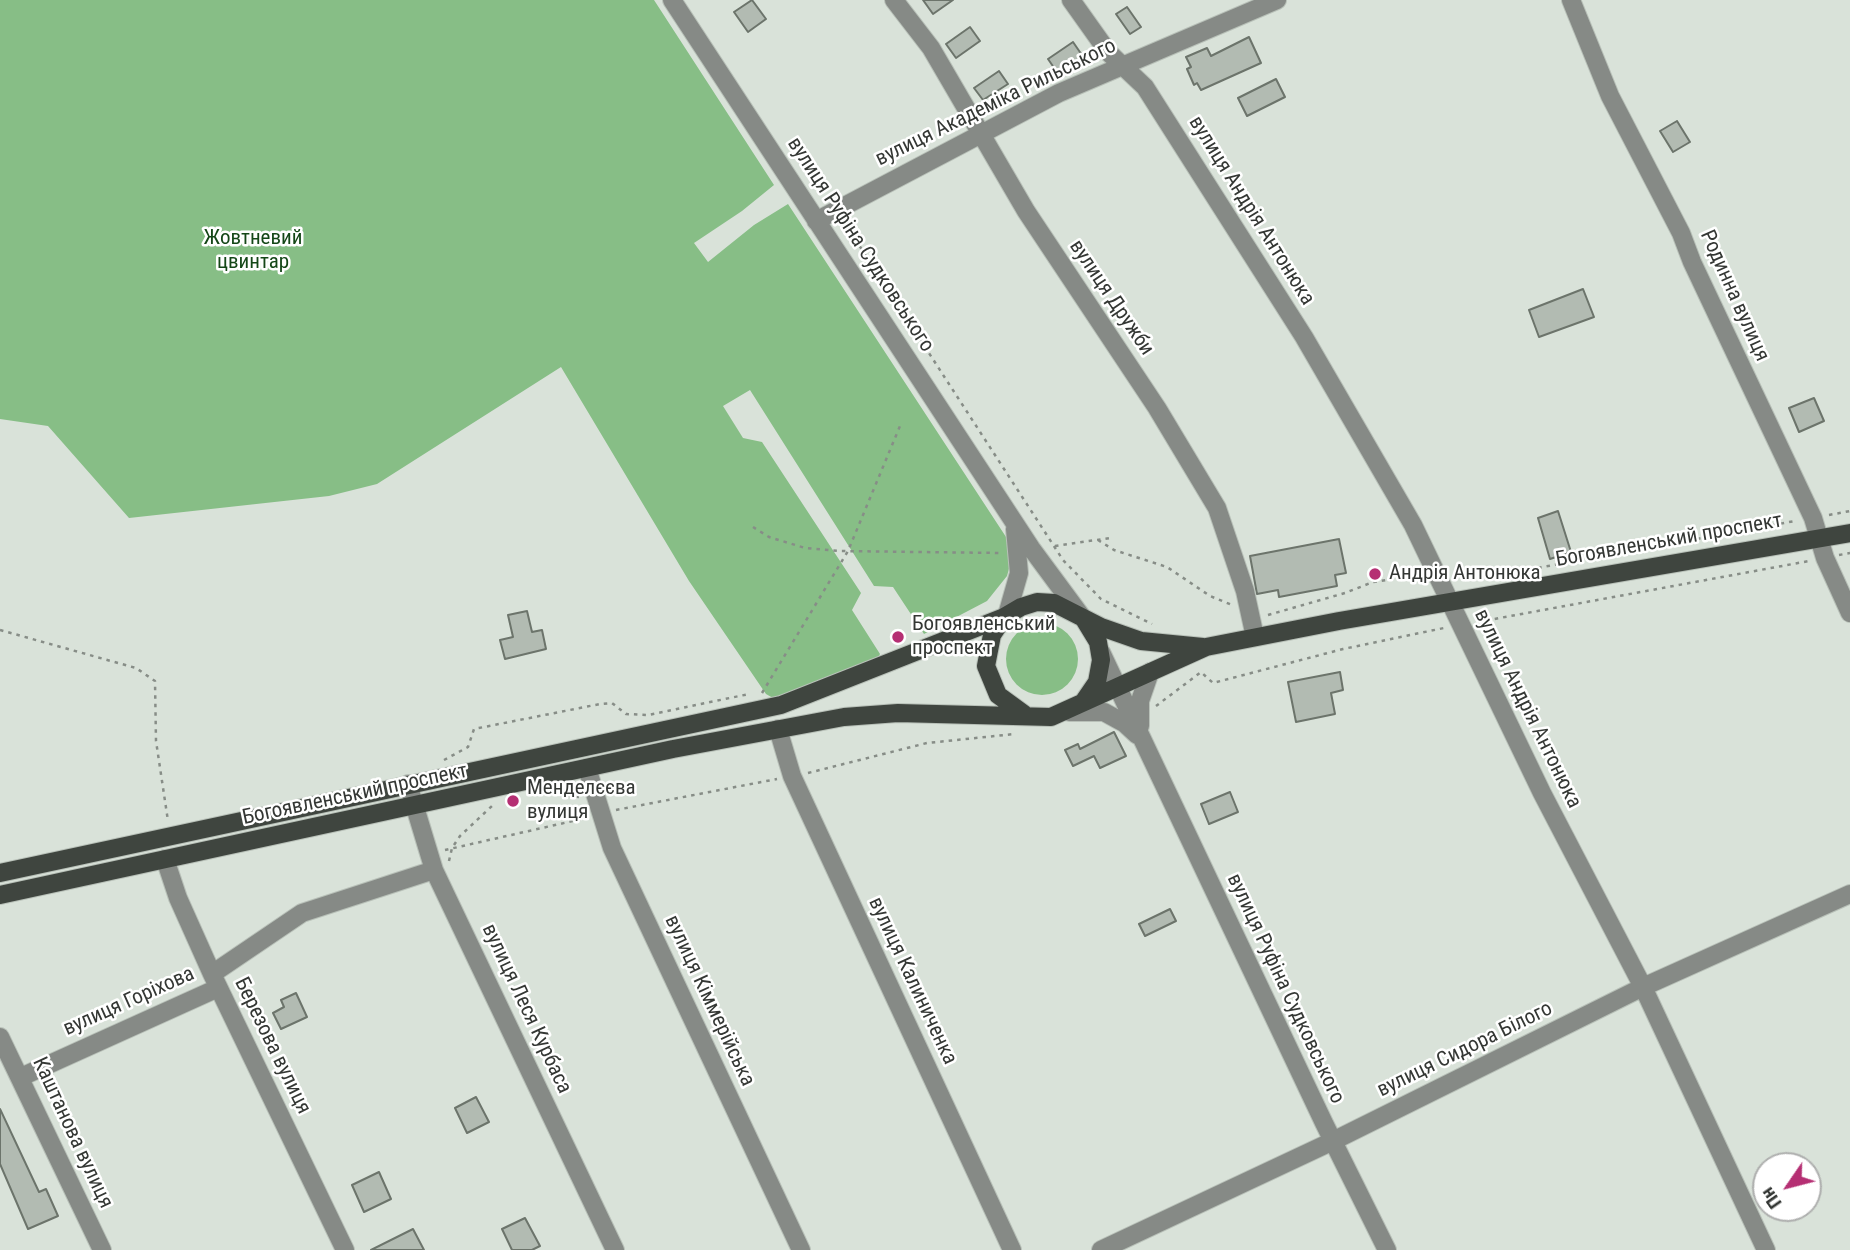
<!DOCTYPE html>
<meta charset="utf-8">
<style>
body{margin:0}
#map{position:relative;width:1850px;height:1250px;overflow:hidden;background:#d9e2d9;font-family:"Roboto Condensed",sans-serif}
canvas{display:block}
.north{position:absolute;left:1752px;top:1152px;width:70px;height:70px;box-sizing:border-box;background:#fff;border:2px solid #aeafae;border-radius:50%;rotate:235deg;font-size:19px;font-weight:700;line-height:28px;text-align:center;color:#343734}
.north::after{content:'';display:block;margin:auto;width:24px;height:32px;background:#b52f73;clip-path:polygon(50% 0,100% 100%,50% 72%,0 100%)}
</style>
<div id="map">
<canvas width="1850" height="1250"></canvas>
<div class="north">Пн</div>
</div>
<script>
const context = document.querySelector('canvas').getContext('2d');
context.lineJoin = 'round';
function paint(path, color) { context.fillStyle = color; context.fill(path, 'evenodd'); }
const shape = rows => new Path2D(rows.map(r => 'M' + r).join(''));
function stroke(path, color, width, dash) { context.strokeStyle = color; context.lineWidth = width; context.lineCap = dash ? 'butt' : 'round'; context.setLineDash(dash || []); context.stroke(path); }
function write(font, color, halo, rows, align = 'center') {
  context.font = font + ' "Roboto Condensed",sans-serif'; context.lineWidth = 5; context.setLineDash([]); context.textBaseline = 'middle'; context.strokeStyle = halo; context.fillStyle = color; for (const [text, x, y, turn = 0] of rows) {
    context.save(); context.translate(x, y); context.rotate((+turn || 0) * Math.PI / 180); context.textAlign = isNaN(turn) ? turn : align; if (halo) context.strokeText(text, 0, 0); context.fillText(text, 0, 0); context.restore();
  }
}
const green = shape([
 [0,0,654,0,774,185,742,211,694,243,708,262,754,225,788,204,1008,540,1010,565,1007,576,987,601,924,634,893,587,874,586,750,390,723,406,743,438,762,442,861,593,852,610,880,654,877,660,814,690,773,698,766,694,689,581,561,367,377,484,329,496,129,518,48,426,0,419],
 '1006 659a36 36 0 1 1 72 0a36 36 0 1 1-72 0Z'
]);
const building = shape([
 [752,0,766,19,748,32,734,12,752,0],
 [923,0,953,0,933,14,923,0],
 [1127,7,1141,27,1130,34,1116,14,1127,7],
 [970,27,980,41,956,58,946,44,970,27],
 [1249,37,1261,63,1201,90,1197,83,1194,85,1187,69,1191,67,1186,57,1207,48,1211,56,1249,37],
 [1073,42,1084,58,1059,75,1048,59,1073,42],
 [999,71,1008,84,983,100,974,88,999,71],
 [1276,79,1285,97,1247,116,1238,98,1276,79],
 [1677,121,1690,142,1673,152,1660,131,1677,121],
 [1583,289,1594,317,1539,337,1529,310,1583,289],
 [1814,398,1824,421,1799,432,1789,408,1814,398],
 [1558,511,1571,552,1550,559,1538,518,1558,511],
 [1339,539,1346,573,1335,575,1337,586,1279,597,1278,590,1257,594,1250,556,1339,539],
 [527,611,532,632,542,630,546,649,505,659,500,640,513,637,508,615,527,611],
 [1340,672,1343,690,1331,693,1335,714,1296,722,1288,682,1340,672],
 [1114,732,1126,756,1100,768,1094,756,1073,766,1065,750,1078,744,1080,749,1114,732],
 [1230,792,1238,812,1209,824,1201,804,1230,792],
 [1170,909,1176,921,1145,936,1139,924,1170,909],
 [296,993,307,1017,281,1029,273,1013,284,1007,281,1000,296,993],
 [476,1097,489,1122,467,1133,455,1108,476,1097],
 [0,1109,39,1192,46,1189,58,1216,28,1229,0,1164,0,1109],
 [379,1172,391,1199,364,1212,352,1185,379,1172],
 [525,1218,540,1246,532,1250,512,1250,502,1229,525,1218],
 [413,1229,424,1250,371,1250,413,1229]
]);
const path = shape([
 [846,225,1063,560,1101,599,1152,624],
 [1829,515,1850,511],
 [753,527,769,537,805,548,839,551,1000,553],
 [1098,540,1114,550,1167,567,1210,596,1232,605],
 [1055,546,1110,538],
 [1839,555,1850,553],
 [1488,577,1795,521],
 [1268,615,1345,593,1373,582,1419,575],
 [1478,622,1809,561],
 [0,630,136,668,155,681,156,741,168,821],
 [762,693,848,551,900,426],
 [1156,706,1201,672,1213,683,1343,649,1444,628],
 [444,760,468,747,474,729,600,704,612,703,626,714,648,715,749,694],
 [808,773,927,743,1014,734],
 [551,794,579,797],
 [616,810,777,779],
 [445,850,586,818],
 [449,861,452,848,460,836,493,805]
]);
const minor = shape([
 [672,0,1031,548,1082,617],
 [894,0,931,48,1026,211,1157,408,1217,508,1245,591,1255,637],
 [1071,0,1108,52,1145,87,1304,337,1413,525,1542,793,1643,987,1766,1250],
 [1571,0,1610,96,1681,233,1692,262,1813,518,1825,558,1850,613],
 [816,221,1059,93,1277,0],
 [1007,615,1019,573,1015,529],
 [1101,652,1324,1123,1387,1250],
 [1069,712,1104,712,1124,723,1137,735],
 [1140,726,1140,701,1150,672],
 [778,729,792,776,1012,1250],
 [587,768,612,848,801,1250],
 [408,784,434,870,615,1250],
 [165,859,178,898,212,974,345,1250],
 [212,974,302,913,434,870],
 [0,1037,102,1250],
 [21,1077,218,988],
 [1101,1250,1333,1141,1643,987,1850,894]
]);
const major = shape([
 [1084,701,1097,682,1101,660,1098,642,1084,619],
 [1024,714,998,695,986,666,992,635,1004,617,1021,607,1037,602,1054,603,1101,627,1141,641,1203,647],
 [0,873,781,705,1004,617],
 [0,895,673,749,844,717,898,713,1051,717,1206,647,1339,621,1850,533]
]);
const markers = [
 [1375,574,7,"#b52f73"],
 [898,637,7,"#b52f73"],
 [513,801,7,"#b52f73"]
];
const streetNames = [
 ["вулиця Академіка Рильського",996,103,-26],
 ["вулиця Андрія Антонюка",1251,211,58],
 ["вулиця Руфіна Судковського",860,245,57],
 ["Родинна вулиця",1734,296,66],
 ["вулиця Дружби",1111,298,56],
 ["Богоявленський проспект",1669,541,-10],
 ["вулиця Андрія Антонюка",1527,709,64],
 ["Богоявленський проспект",355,795,-12],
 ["вулиця Калиниченка",912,981,65],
 ["вулиця Руфіна Судковського",1285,989,65],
 ["вулиця Кіммерійська",709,1001,65],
 ["вулиця Горіхова",129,1002,-24],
 ["вулиця Леся Курбаса",526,1009,65],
 ["Березова вулиця",272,1046,64],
 ["вулиця Сидора Білого",1465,1050,-26],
 ["Каштанова вулиця",72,1133,65]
];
const parkNames = [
 ["Жовтневий",253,239],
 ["цвинтар",253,263]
];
const poiNames = [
 ["Андрія Антонюка",1389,574],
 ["Богоявленський",912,625],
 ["проспект",912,649],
 ["Менделєєва",527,789],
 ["вулиця",527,813]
];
paint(green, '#87be86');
paint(building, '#b2bbb2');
stroke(building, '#6c746b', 2);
stroke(minor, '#b8c0b8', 20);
stroke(major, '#b8c0b8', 20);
stroke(path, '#878d87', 2.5, [3.5, 5]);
stroke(minor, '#868a86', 18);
stroke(major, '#3f453f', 18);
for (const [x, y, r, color] of markers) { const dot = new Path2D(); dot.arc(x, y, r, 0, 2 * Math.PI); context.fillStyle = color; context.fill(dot); stroke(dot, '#fff', 2.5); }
write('21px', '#343734', '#fff', streetNames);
write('21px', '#144717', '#fff', parkNames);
write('21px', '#343734', '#fff', poiNames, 'left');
</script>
